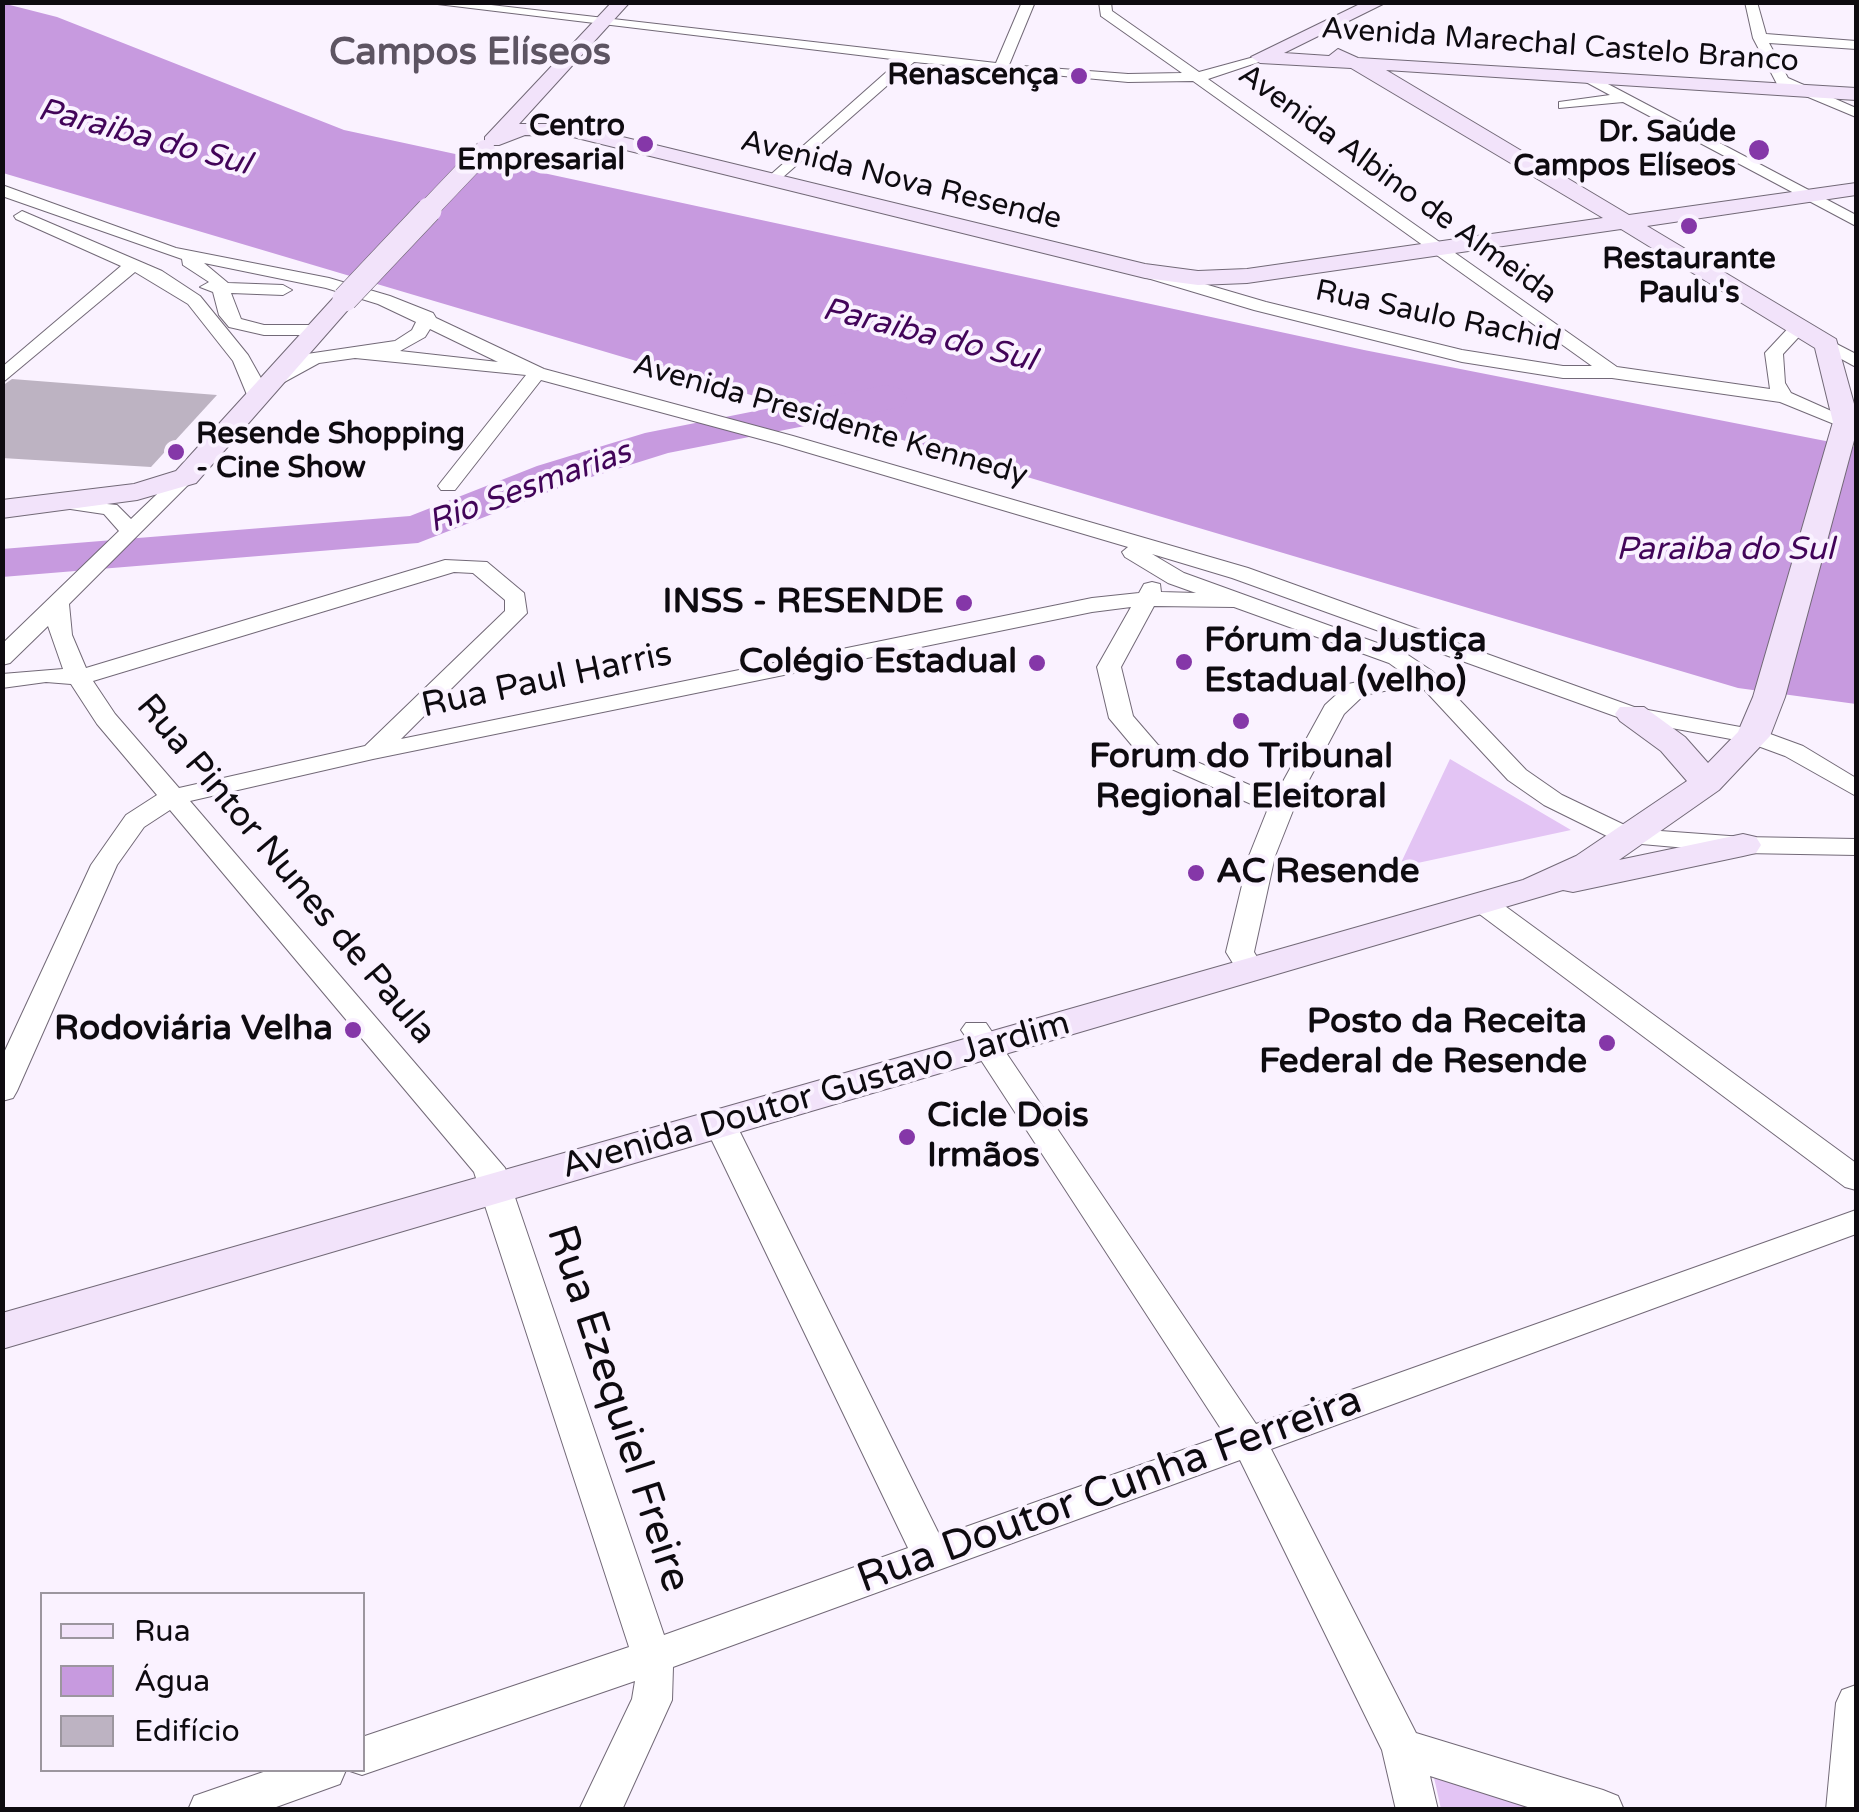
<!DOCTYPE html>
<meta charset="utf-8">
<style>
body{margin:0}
#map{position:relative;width:1859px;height:1812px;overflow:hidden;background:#faf2ff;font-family:"Varela Round",sans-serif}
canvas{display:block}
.frame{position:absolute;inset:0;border:5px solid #0e0b10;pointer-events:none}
.legend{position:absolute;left:40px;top:1592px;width:325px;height:180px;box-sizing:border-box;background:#faf2ff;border:2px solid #9c969f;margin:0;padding:12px 18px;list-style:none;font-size:30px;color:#0e0b10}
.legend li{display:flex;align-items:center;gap:20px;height:50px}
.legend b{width:50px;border:2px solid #9c969f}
</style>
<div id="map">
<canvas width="1859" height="1812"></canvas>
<div class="frame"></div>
<ul class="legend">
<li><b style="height:12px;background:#f2e3fa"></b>Rua</li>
<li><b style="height:28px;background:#c79adf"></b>Água</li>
<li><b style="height:28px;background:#bdb3c2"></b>Edifício</li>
</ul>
</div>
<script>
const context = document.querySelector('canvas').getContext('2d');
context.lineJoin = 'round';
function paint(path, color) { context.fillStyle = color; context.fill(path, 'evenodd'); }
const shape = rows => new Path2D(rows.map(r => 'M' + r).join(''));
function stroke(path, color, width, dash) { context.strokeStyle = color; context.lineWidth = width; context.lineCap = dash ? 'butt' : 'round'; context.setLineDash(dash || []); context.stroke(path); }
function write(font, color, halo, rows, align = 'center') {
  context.font = font + ' "Varela Round",sans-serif'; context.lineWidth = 8; context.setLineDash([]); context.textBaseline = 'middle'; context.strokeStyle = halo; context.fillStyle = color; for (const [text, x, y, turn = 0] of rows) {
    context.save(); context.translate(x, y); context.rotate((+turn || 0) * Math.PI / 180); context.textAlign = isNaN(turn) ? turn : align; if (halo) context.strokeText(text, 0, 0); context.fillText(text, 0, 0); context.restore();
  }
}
const green = shape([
 [1450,759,1571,830,1399,867],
 [1433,1773,1556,1809,1441,1809]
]);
const water = shape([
 [2,3,57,17,344,130,1364,350,1856,447,1856,704,1738,688,3,173]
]);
const river = shape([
 [886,385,901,389,907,398,901,407,668,453,569,484,418,543,2,577,2,549,410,516,537,466,645,433,886,385]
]);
const building = shape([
 [12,379,217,395,151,467,2,458,2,386]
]);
const street = shape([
 [421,2,465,2,996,63,1022,2,1035,2,1009,65,1128,74,1182,73,1101,16,1099,2,1111,2,1112,11,1199,72,1265,54,1265,60,1208,79,1617,367,1770,389,1765,353,1793,323,1799,322,1808,327,1783,354,1785,383,1791,393,1856,422,1846,428,1839,426,1780,402,1612,378,1563,378,1462,362,1254,310,1144,277,1144,269,1150,268,1266,302,1462,350,1563,366,1592,366,1193,81,1128,82,914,62,774,185,766,180,768,177,900,60,421,2],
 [1745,2,1757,2,1766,34,1856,41,1856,49,1769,43,1788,78,1856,108,1856,117,1777,84,1753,38,1745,2],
 [1589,74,1856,215,1856,226,1623,102,1559,108,1559,102,1610,95,1584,81,1582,78,1589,74],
 [2,185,176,248,329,278,390,296,433,313,436,318,544,369,793,436,1248,568,1637,708,1762,731,1803,746,1856,778,1856,796,1785,756,1747,742,1623,719,1232,578,1152,554,1184,573,1405,653,1432,671,1526,770,1562,795,1633,829,1743,837,1856,839,1856,855,1743,853,1619,842,1544,805,1508,780,1419,684,1364,695,1344,714,1294,808,1275,856,1254,952,1266,972,1262,978,1242,978,1226,952,1249,856,1267,811,1140,755,1109,718,1097,667,1131,607,1092,612,373,759,190,801,505,1168,664,1635,908,1548,704,1124,709,1116,720,1113,731,1116,736,1124,940,1536,1225,1435,966,1037,961,1030,966,1023,986,1023,1256,1424,1856,1210,1856,1234,1271,1449,1416,1733,1603,1790,1618,1796,1624,1810,1537,1810,1430,1776,1438,1810,1396,1810,1382,1750,1240,1460,673,1667,672,1700,622,1810,579,1810,632,1699,635,1681,362,1775,347,1770,362,1770,362,1737,629,1647,474,1172,170,810,144,827,117,865,17,1091,13,1098,2,1101,2,1057,91,865,126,815,157,795,97,724,71,684,46,682,2,688,2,674,63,669,48,626,10,663,2,665,2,644,119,531,104,514,57,507,54,503,57,499,117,505,131,519,179,473,193,473,196,477,69,604,72,635,86,668,445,560,487,562,524,593,527,613,401,739,1092,598,1139,593,1144,584,1152,582,1160,584,1161,592,1196,593,1168,583,1125,557,1122,552,1128,547,779,444,541,380,455,490,441,490,438,486,441,482,526,375,355,358,319,363,277,386,263,386,264,402,250,402,233,361,188,304,135,272,2,383,2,367,121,266,16,219,14,216,22,211,162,271,200,296,248,355,262,380,307,354,395,341,412,330,416,322,378,304,326,288,204,263,228,283,283,285,292,290,283,295,231,293,241,319,264,325,316,325,325,330,316,335,264,335,229,327,219,315,213,292,200,287,209,282,183,265,182,259,2,196,2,185],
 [430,329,498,362,400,351,425,337,430,329],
 [454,572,473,573,505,600,505,611,365,746,179,788,115,714,93,681,454,572],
 [1154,606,1234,607,1389,663,1403,673,1348,684,1325,705,1275,796,1158,745,1133,716,1121,667,1154,606],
 [1827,339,1856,354,1856,367,1821,348,1821,340,1827,339],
 [1484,896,1494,898,1856,1163,1856,1190,1845,1187,1474,910,1470,904,1484,896],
 [1856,1685,1856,1810,1826,1810,1836,1703,1842,1690,1856,1685],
 [269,1770,346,1770,340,1784,268,1810,188,1810,194,1796,269,1770]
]);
const secondary = shape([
 [612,2,630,2,519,124,569,124,1145,264,1198,271,1247,269,1603,218,1351,68,1260,63,1251,57,1364,2,1387,2,1284,53,1329,56,1338,49,1358,58,1856,88,1856,100,1386,70,1629,215,1856,183,1856,195,1647,226,1836,339,1856,411,1856,433,1785,697,1770,736,1719,790,1619,860,1743,834,1756,837,1761,845,1756,853,1743,856,1573,892,1563,890,2,1349,2,1313,1523,880,1576,856,1687,781,1661,751,1620,721,1615,714,1620,707,1644,707,1685,737,1708,763,1738,732,1753,697,1833,422,1815,348,1621,229,1247,283,1198,285,1145,278,569,136,525,135,499,145,485,145,485,137,612,2],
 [345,292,357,299,353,304,196,483,137,500,2,518,2,500,134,484,176,471,337,294,345,292]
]);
const secondaryBridgeFar1 = shape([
 [426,212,485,150]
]);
const secondaryBridge = shape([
 [345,299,429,210]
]);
const markers = [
 [1079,76,10,"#8537a8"],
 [645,144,10,"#8537a8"],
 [1759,150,12,"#8537a8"],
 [1689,226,10,"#8537a8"],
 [176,452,10,"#8537a8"],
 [964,603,10,"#8537a8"],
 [1184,662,10,"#8537a8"],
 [1037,663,10,"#8537a8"],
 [1241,721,10,"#8537a8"],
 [1196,873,10,"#8537a8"],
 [353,1030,10,"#8537a8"],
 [1607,1043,10,"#8537a8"],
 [907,1137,10,"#8537a8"]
];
const farStreetnames = [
 ["Avenida Marechal Castelo Branco",1560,46,4],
 ["Avenida Nova Resende",901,181,14],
 ["Avenida Albino de Almeida",1397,185,36],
 ["Rua Saulo Rachid",1438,317,12],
 ["Avenida Presidente Kennedy",830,421,16]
];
const farPoinames = [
 ["Renascença",1059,76],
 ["Centro",625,127],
 ["Empresarial",625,161],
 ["Dr. Saúde",1736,133],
 ["Campos Elíseos",1736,167],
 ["Restaurante",1689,260,"center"],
 ["Paulu's",1689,294,"center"],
 ["Resende Shopping",196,435,"left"],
 ["- Cine Show",196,469,"left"]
];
const farWaternames = [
 ["Paraiba do Sul",144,138,15],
 ["Paraiba do Sul",929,336,14],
 ["Rio Sesmarias",530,488,-20],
 ["Paraiba do Sul",1725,551]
];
const poiNames = [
 ["INSS - RESENDE",944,603],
 ["Fórum da Justiça",1204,642,"left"],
 ["Estadual (velho)",1204,682,"left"],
 ["Colégio Estadual",1017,663],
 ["Forum do Tribunal",1241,758,"center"],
 ["Regional Eleitoral",1241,798,"center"],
 ["AC Resende",1216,873,"left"],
 ["Posto da Receita",1587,1023],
 ["Federal de Resende",1587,1063],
 ["Rodoviária Velha",333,1030],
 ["Cicle Dois",927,1117,"left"],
 ["Irmãos",927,1157,"left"]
];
const streetNames = [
 ["Rua Paul Harris",547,681,-12],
 ["Rua Pintor Nunes de Paula",285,870,50],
 ["Avenida Doutor Gustavo Jardim",816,1096,-16]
];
const farDistrictnames = [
 ["Campos Elíseos",470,54]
];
const nearStreetnames = [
 ["Rua Ezequiel Freire",617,1409,72],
 ["Rua Doutor Cunha Ferreira",1110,1491,-20]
];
paint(green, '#e3c4f4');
paint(water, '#c79adf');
paint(river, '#c79adf');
paint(building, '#bdb3c2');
stroke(street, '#726977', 2);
stroke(secondary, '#726977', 2);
paint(street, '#fff');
paint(secondary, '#f2e3fa');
stroke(secondaryBridgeFar1, '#726977', 21, []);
stroke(secondaryBridge, '#726977', 26, []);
stroke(secondaryBridgeFar1, '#f2e3fa', 20);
stroke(secondaryBridge, '#f2e3fa', 25);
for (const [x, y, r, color] of markers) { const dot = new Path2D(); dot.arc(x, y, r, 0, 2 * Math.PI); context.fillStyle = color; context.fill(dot); stroke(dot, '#faf2ff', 4); }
write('30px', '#0e0b10', '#faf2ff', farStreetnames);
write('bold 30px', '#0e0b10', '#faf2ff', farPoinames, 'right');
write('italic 32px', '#420459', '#faf2ff', farWaternames);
write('bold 35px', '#0e0b10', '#faf2ff', poiNames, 'right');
write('35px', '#0e0b10', '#faf2ff', streetNames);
write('bold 38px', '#5d5462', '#faf2ff', farDistrictnames);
write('42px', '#0e0b10', '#faf2ff', nearStreetnames);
</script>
